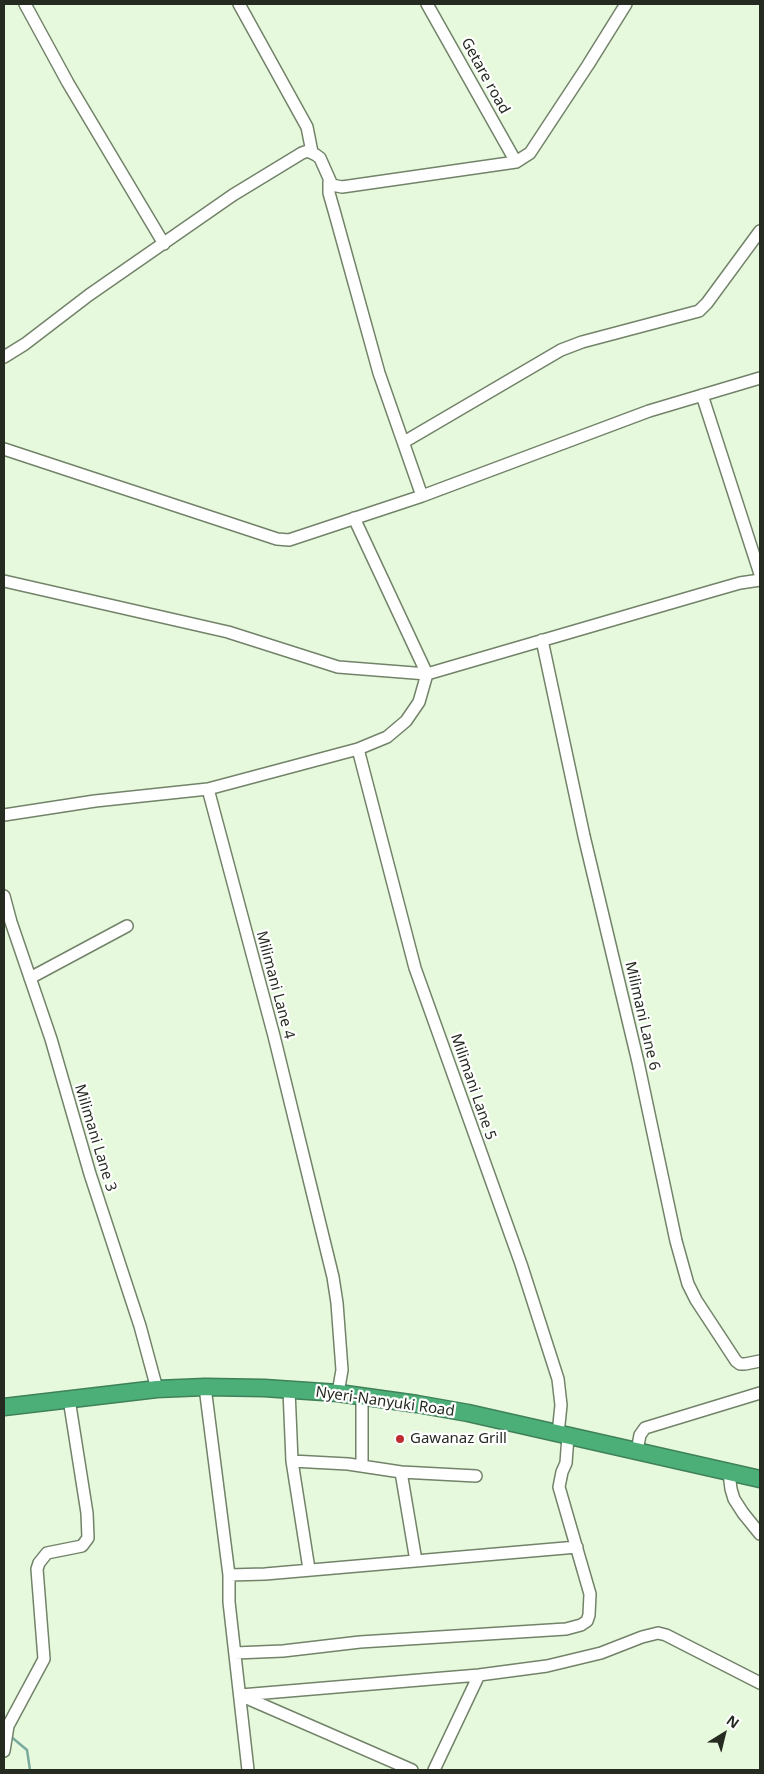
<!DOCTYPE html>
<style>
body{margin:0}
#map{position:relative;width:764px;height:1774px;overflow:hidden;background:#e7f9dc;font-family:"Noto Sans",sans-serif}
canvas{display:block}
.frame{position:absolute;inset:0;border:5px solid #252b21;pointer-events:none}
.north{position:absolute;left:699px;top:1709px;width:50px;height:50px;-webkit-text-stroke:4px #fff;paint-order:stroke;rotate:36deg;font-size:14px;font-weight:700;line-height:20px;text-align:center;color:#252b21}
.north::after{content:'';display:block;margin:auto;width:18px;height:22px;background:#252b21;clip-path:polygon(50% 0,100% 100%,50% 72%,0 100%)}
</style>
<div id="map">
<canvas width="764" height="1774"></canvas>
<div class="frame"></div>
<div class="north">N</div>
</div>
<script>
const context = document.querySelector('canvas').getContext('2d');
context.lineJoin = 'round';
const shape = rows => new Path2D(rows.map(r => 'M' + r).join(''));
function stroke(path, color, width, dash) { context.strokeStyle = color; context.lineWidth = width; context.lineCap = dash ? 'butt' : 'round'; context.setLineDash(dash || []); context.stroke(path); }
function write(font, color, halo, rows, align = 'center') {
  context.font = font + ' "Noto Sans",sans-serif'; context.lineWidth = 4.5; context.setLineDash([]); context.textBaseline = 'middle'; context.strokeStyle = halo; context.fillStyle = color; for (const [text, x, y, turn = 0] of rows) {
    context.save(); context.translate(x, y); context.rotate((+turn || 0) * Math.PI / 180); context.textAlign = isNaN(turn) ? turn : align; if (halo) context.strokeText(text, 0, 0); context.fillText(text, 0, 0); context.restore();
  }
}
const stream = shape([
 [9,1735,27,1750,30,1770]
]);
const minor = shape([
 [25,4,68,83,164,244],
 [239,4,307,127,312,152],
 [427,4,516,162],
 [329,182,329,193,335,214,379,373,422,496],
 [4,357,25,344,89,295,233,195,302,153,308,151,316,155,320,158,332,185,342,187,516,162,530,153,588,65,626,4],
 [702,395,760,574],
 [404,442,561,350,582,342,699,311,707,303,760,231],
 [4,449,277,539,289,540,422,496,649,411,760,378],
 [4,581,228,632,338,667,427,674,712,591,740,583,760,580],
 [542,640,584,836,638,1062,676,1241,688,1284,696,1300,736,1361,740,1364,745,1364,760,1361],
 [358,749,415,968,521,1264,558,1379,561,1405,558,1434],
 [208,789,358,749,387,737,406,721,419,702,427,674,354,518],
 [4,815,95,801,208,789,274,1036,333,1277,337,1303,342,1370,338,1393],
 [4,896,11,922,51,1039,90,1174,140,1326,157,1389],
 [30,978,127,926],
 [205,1387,229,1575,229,1602,248,1770],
 [289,1390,292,1461,309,1569],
 [362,1396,362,1466],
 [637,1451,640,1435,645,1428,760,1393],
 [292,1461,348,1464,401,1472,476,1476],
 [401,1472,416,1561],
 [729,1473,731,1489,734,1499,743,1513,760,1534],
 [229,1575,265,1574,577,1547],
 [235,1653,283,1651,360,1642,566,1629,581,1625,587,1621,589,1615,590,1594,559,1487,562,1472,566,1463,568,1436],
 [241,1695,479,1675,547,1666,601,1653,642,1637,658,1633,666,1635,760,1683],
 [242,1696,412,1770],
 [4,1751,8,1726,44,1659,37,1569,39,1563,47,1553,82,1546,88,1538,87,1513,69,1399],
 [434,1770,479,1675]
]);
const highway = shape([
 [4,1407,157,1389,205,1387,264,1388,338,1393,417,1404,468,1413,760,1479]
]);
const markers = [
 [400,1439,5,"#bc2c31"]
];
const streetNames = [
 ["Getare road",485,76,61],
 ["Milimani Lane 4",275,985,75],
 ["Milimani Lane 6",642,1016,77],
 ["Milimani Lane 5",473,1087,71],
 ["Milimani Lane 3",95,1138,73],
 ["Nyeri-Nanyuki Road",385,1402,8]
];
const poiNames = [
 ["Gawanaz Grill",410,1439]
];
stroke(stream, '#78aa9e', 2.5);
stroke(minor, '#728369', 14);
stroke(highway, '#3f815a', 19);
stroke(minor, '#fff', 11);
stroke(highway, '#4daf78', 16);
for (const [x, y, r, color] of markers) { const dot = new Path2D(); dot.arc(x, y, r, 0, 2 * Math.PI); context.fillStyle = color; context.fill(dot); stroke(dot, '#fff', 2); }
write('15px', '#252b21', '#fff', streetNames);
write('15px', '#252b21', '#fff', poiNames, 'left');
</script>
